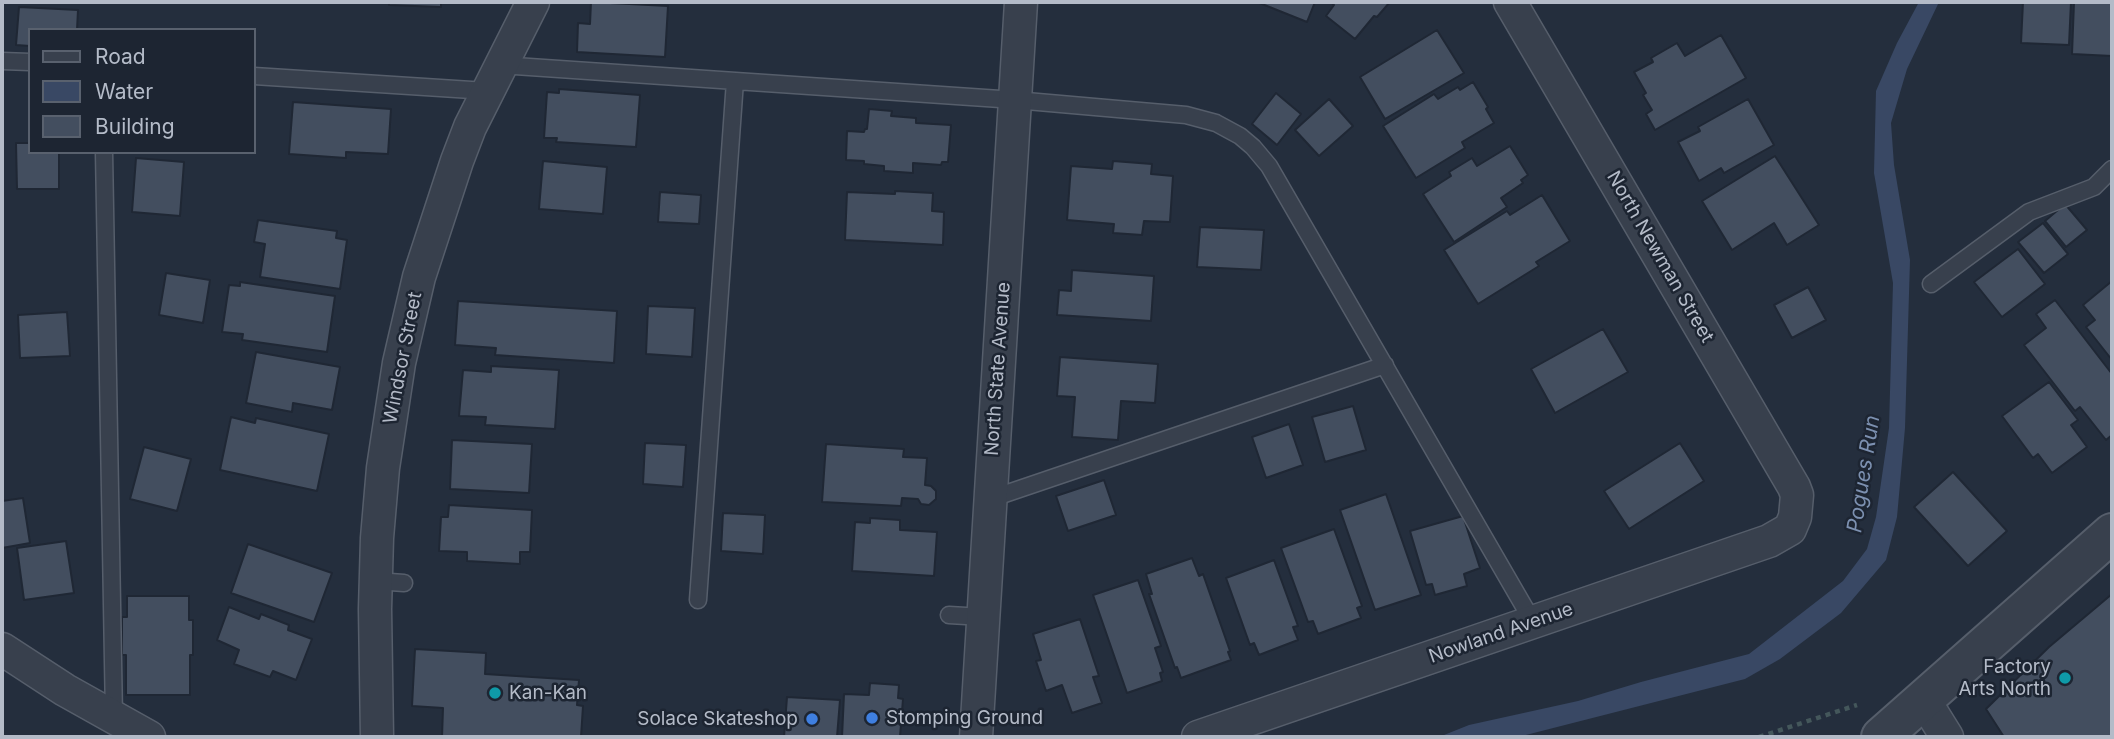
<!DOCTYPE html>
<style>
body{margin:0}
#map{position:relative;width:2114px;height:739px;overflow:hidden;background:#242e3d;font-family:Inter,sans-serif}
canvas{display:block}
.frame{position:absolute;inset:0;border:4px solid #b4bbc8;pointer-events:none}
.legend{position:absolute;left:28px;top:28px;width:228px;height:126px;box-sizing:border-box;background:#1d2532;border:2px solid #59616e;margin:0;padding:9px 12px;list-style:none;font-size:21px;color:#b4bbc8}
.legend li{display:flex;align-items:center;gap:14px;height:35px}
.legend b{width:35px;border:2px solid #59616e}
</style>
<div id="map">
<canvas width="2114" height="739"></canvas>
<div class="frame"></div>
<ul class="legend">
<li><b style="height:9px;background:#38404d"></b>Road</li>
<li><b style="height:19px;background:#394864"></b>Water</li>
<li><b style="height:19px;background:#434e5f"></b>Building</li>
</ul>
</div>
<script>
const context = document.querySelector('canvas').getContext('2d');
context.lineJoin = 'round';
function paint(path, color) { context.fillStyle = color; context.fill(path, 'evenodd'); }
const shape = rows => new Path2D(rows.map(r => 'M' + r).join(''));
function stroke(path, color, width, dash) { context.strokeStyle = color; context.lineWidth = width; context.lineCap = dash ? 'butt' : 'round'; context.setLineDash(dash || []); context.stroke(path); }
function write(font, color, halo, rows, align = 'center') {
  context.font = font + ' Inter,sans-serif'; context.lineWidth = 5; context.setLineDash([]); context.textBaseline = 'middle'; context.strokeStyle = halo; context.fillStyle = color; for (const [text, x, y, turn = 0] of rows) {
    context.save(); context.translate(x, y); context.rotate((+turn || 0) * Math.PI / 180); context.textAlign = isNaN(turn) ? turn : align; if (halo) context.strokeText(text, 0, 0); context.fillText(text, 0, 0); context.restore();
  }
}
const water = shape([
 [1919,2,1939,2,1907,69,1891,123,1894,165,1910,260,1905,428,1897,517,1886,560,1841,613,1780,659,1745,679,1518,737,1439,737,1469,725,1578,701,1641,682,1749,654,1843,581,1867,549,1876,517,1889,428,1893,283,1874,173,1876,91,1897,43]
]);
const building = shape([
 [389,2,441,2,441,7,389,5,389,2],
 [591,2,668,6,665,57,577,52,578,23,590,24,591,2],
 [1257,2,1315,2,1307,22,1257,2],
 [1331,2,1390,2,1377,17,1374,16,1355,39,1326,16,1334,5,1331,2],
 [2023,2,2071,2,2069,45,2021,43,2023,2],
 [2074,2,2112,2,2112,56,2072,54,2074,2],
 [19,7,78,10,77,30,30,30,30,46,16,45,19,7],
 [1437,30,1464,73,1385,119,1360,77,1437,30],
 [1721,35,1746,78,1655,130,1646,114,1652,110,1643,95,1646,93,1634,72,1653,62,1651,58,1677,43,1685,56,1721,35],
 [1473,82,1488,107,1486,109,1494,123,1462,142,1465,148,1416,178,1383,126,1434,94,1438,99,1458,87,1460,90,1473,82],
 [559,89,640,95,636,147,556,142,557,138,544,138,547,92,559,93,559,89],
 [1276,93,1301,114,1277,145,1252,124,1276,93],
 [1329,99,1353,126,1319,156,1295,130,1329,99],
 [1748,99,1774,145,1724,173,1721,168,1699,181,1678,142,1700,131,1698,127,1748,99],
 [293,102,391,109,388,154,346,152,346,158,289,154,293,102],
 [869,109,892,111,891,116,916,118,916,123,951,125,948,162,942,162,941,165,913,163,913,173,884,171,884,166,864,164,864,161,846,160,847,131,864,132,865,129,867,129,869,109],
 [16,143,30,143,30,152,59,152,59,189,17,189,16,143],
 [1510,146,1528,175,1521,180,1523,183,1501,198,1507,207,1454,242,1423,194,1451,176,1449,172,1472,158,1477,166,1510,146],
 [1775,156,1819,225,1787,245,1774,223,1732,250,1702,201,1775,156],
 [136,158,184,162,180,216,132,212,136,158],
 [543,161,607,167,603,214,539,209,543,161],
 [1113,161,1152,164,1151,174,1173,176,1170,222,1144,221,1142,235,1113,233,1114,224,1067,220,1071,166,1112,169,1113,161],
 [895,191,933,193,932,211,944,212,943,245,845,240,847,192,895,194,895,191],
 [660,192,701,195,699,224,658,222,660,192],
 [1542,195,1570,241,1536,262,1539,266,1478,304,1444,250,1507,211,1510,215,1542,195],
 [2065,204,2087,230,2066,247,2045,221,2065,204],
 [258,220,337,231,336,238,347,240,340,289,260,277,265,244,254,242,258,220],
 [2043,223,2068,254,2044,273,2018,242,2043,223],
 [1200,227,1264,230,1261,270,1197,267,1200,227],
 [2018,249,2045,284,2002,317,1974,282,2018,249],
 [1072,270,1154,276,1151,321,1057,315,1059,290,1071,291,1072,270],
 [166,273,210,280,203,323,159,315,166,273],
 [2112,281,2112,360,2086,327,2095,320,2083,305,2112,281],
 [240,282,335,296,327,352,242,340,243,334,222,332,229,285,240,286,240,282],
 [1808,287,1826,320,1792,338,1774,305,1808,287],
 [2055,300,2112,374,2112,435,2106,440,2080,407,2075,411,2024,345,2046,328,2036,314,2055,300],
 [458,301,617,311,614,363,495,355,496,348,455,345,458,301],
 [648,306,695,308,692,357,646,354,648,306],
 [67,312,70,356,20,358,18,315,67,312],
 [1603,329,1628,372,1555,413,1531,369,1603,329],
 [256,352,340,367,332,410,293,403,292,412,246,403,256,352],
 [1060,357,1158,364,1155,403,1121,401,1118,440,1072,437,1075,397,1057,396,1060,357],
 [491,366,559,370,555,429,485,425,486,417,459,416,463,370,491,372,491,366],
 [2049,382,2078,420,2071,425,2087,447,2052,473,2038,454,2033,458,2002,416,2049,382],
 [1353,406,1366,450,1325,462,1312,417,1353,406],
 [231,417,255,423,256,418,329,434,317,491,220,470,231,417],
 [1289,424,1303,465,1266,478,1252,437,1289,424],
 [452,440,532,444,529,493,450,489,452,440],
 [645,443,686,445,683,487,643,484,645,443],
 [1680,443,1704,481,1629,529,1604,491,1680,443],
 [826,444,904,449,903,457,927,458,925,485,931,486,936,491,936,499,929,505,921,504,918,499,902,498,901,506,822,502,826,444],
 [144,447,191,459,177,511,130,499,144,447],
 [1953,472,2007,531,1968,566,1914,507,1953,472],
 [1104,480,1116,515,1068,531,1056,496,1104,480],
 [1386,494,1421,595,1375,610,1340,510,1386,494],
 [23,498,30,543,2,548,2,501,23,498],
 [449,505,532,510,530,552,520,552,520,564,467,561,467,552,439,551,441,517,448,517,449,505],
 [723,513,765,515,763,554,721,551,723,513],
 [1463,516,1480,568,1464,574,1467,586,1435,595,1432,584,1426,585,1410,531,1463,516],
 [870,518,900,520,900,530,937,532,934,576,852,571,855,522,870,523,870,518],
 [1334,529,1362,606,1357,608,1361,618,1318,634,1313,621,1308,622,1281,548,1334,529],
 [66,541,74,593,24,600,17,548,66,541],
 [248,544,332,573,314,622,231,593,248,544],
 [1192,558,1199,576,1203,574,1230,651,1228,652,1231,660,1181,678,1177,667,1175,668,1149,594,1152,594,1146,574,1192,558],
 [1274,560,1298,626,1293,627,1298,640,1259,655,1254,643,1250,645,1226,578,1274,560],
 [1138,580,1161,646,1155,648,1163,672,1160,673,1162,681,1127,693,1093,595,1138,580],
 [2112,594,2112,737,2004,737,1986,709,2049,647,2112,594],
 [127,596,189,596,189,620,193,620,193,655,190,655,190,695,126,695,126,655,122,655,122,617,127,617,127,596],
 [229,607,259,619,261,614,289,625,288,630,312,639,296,680,273,671,270,677,234,664,239,650,217,640,229,607],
 [1080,619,1099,676,1093,677,1102,703,1072,713,1062,685,1046,691,1036,661,1041,660,1033,634,1080,619],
 [415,649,486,653,485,674,579,680,577,705,583,706,581,737,442,737,443,708,412,706,415,649],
 [870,683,899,685,898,698,903,699,900,737,842,737,844,694,869,695,870,683],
 [787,697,840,700,837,737,784,737,787,697]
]);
const path = shape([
 [1759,737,1857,705]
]);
const service = shape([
 [2,61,30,62],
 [500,65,1015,100,1186,115,1216,123,1240,136,1253,147,1269,166,1533,622],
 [254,76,487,91],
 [104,152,114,717],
 [1931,284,2029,212,2094,187,2112,169],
 [990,499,1385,365],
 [376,581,404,583],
 [698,600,735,81],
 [949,615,983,617]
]);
const minor = shape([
 [2,649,65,690,149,737],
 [1924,700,1947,737],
 [377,737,375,609,377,538,383,468,399,363,419,277,457,161,470,127,533,2],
 [976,737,1021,2],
 [1198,737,1769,541,1790,529,1795,517,1797,495,1794,487,1510,2]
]);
const tertiary = shape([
 [1881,737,2112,533]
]);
const markers = [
 [2065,678,7,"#0f9aa8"],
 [495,693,7,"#0f9aa8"],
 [872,718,7,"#3f7fe0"],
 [812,719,7,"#3f7fe0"]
];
const streetNames = [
 ["North Newman Street",1660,257,60],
 ["Windsor Street",403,358,-79],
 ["North State Avenue",998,369,-86],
 ["Nowland Avenue",1501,633,-19]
];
const poiNames = [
 ["Factory",2051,667],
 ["Arts North",2051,689],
 ["Kan-Kan",509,693,"left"],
 ["Stomping Ground",886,718,"left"],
 ["Solace Skateshop",798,719]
];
const waterNames = [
 ["Pogues Run",1864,474,-81]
];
paint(water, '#394864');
paint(building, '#434e5f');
stroke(building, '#1f2734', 2);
stroke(service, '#565e6b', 19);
stroke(minor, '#565e6b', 35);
stroke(tertiary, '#565e6b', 42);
stroke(path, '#44575b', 4.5, [5, 5]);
stroke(service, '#38404d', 16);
stroke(minor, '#38404d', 32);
stroke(tertiary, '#38404d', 38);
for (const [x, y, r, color] of markers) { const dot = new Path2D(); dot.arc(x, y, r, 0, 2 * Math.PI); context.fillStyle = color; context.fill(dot); stroke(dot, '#1d2532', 2.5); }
write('19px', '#b4bbc8', '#1d2532', streetNames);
write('19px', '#b4bbc8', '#1d2532', poiNames, 'right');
write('italic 21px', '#7c90b0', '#1d2532', waterNames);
</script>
